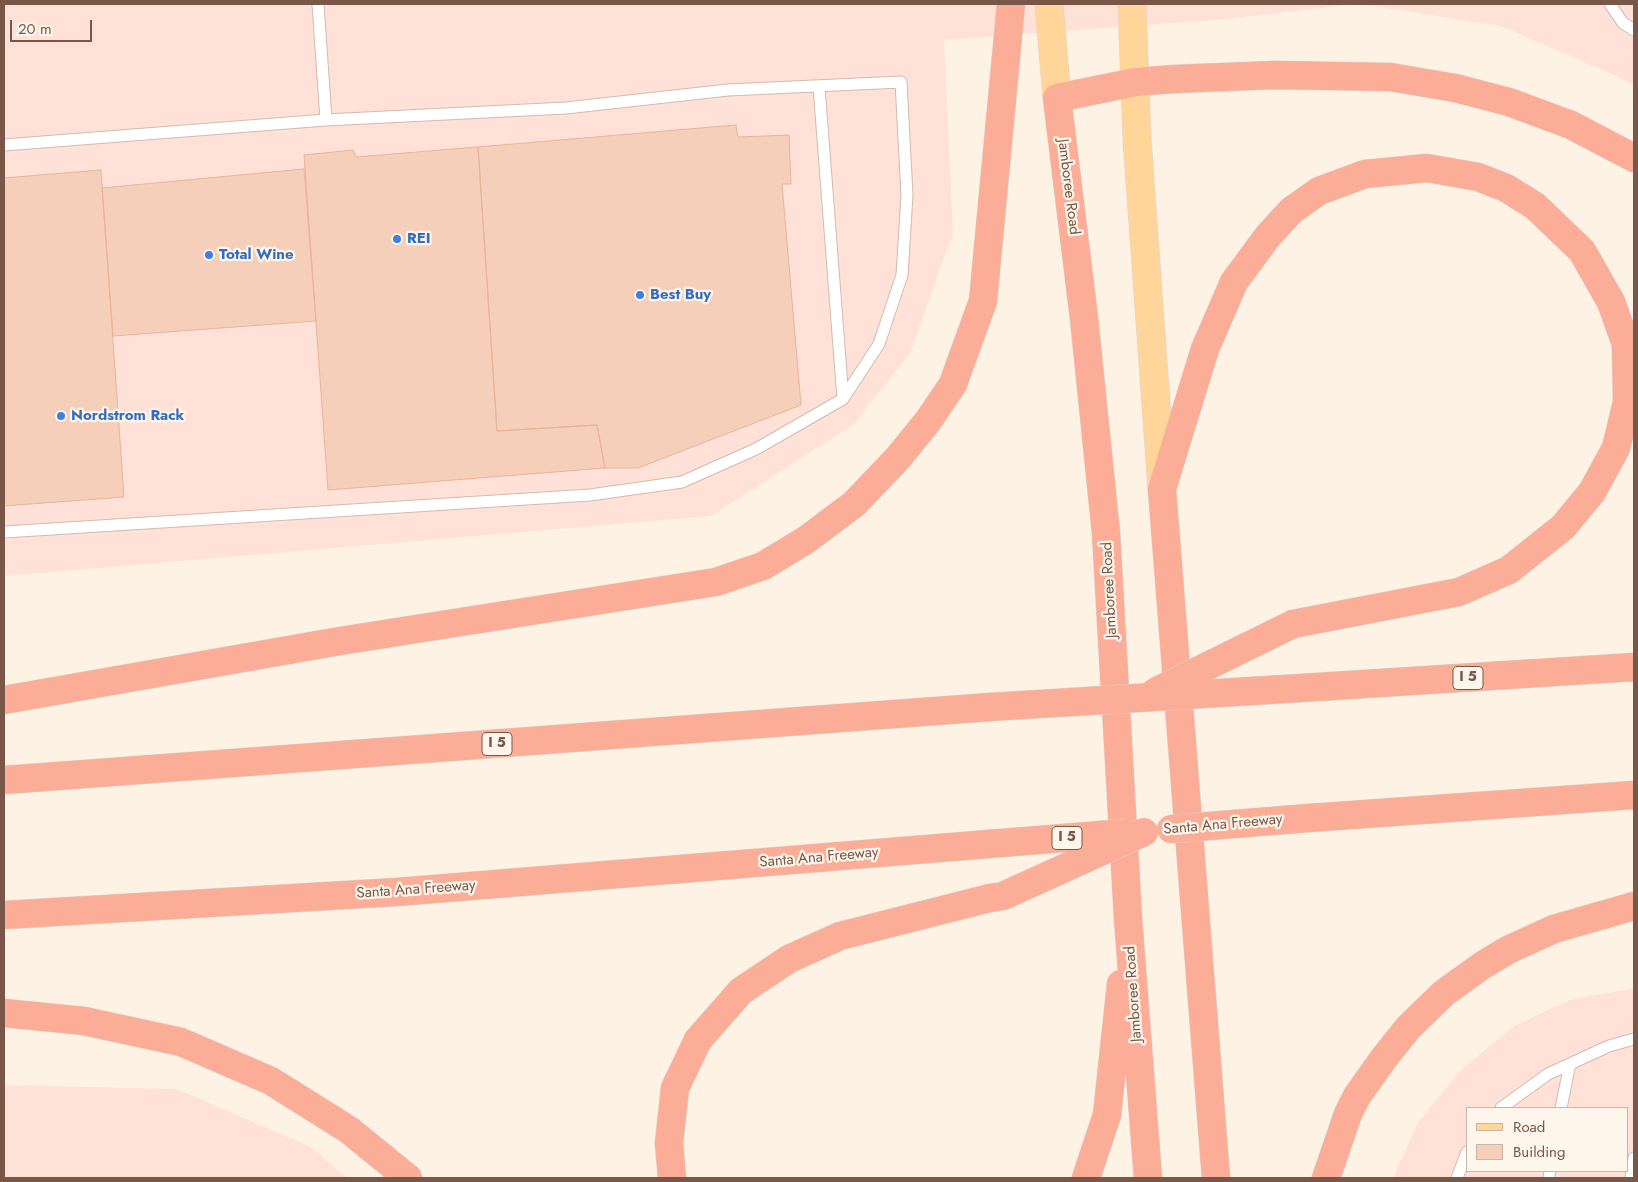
<!DOCTYPE html>
<style>
body{margin:0}
#map{position:relative;width:1638px;height:1182px;overflow:hidden;background:#fef2e4;font-family:Jost,sans-serif}
canvas{display:block}
.frame{position:absolute;inset:0;border:5px solid #785748;pointer-events:none}
.legend{position:absolute;left:1466px;top:1107px;width:162px;height:65px;box-sizing:border-box;background:#fff6eb;border:1px solid #c9b6aa;margin:0;padding:6px 9px;list-style:none;font-size:15px;color:#785748}
.legend li{display:flex;align-items:center;gap:10px;height:25px}
.legend b{width:25px;border:1px solid #c9b6aa}
.scale{position:absolute;left:10px;top:20px;width:82px;height:22px;box-sizing:border-box;border:2px solid #785748;border-top:0;padding-left:6px;font-size:15px;line-height:18px;white-space:nowrap;color:#785748;-webkit-text-stroke:4px #fff6eb;paint-order:stroke}
</style>
<div id="map">
<canvas width="1638" height="1182"></canvas>
<div class="frame"></div>
<ul class="legend">
<li><b style="height:6px;background:#ffd599"></b>Road</li>
<li><b style="height:14px;background:#f5cfb9"></b>Building</li>
</ul>
<div class="scale">20 m</div>
</div>
<script>
const context = document.querySelector('canvas').getContext('2d');
context.lineJoin = 'round';
function paint(path, color) { context.fillStyle = color; context.fill(path, 'evenodd'); }
const shape = rows => new Path2D(rows.map(r => 'M' + r).join(''));
function stroke(path, color, width, dash) { context.strokeStyle = color; context.lineWidth = width; context.lineCap = dash ? 'butt' : 'round'; context.setLineDash(dash || []); context.stroke(path); }
function write(font, color, halo, rows, align = 'center') {
  context.font = font + ' Jost,sans-serif'; context.lineWidth = 4.5; context.setLineDash([]); context.textBaseline = 'middle'; context.strokeStyle = halo; context.fillStyle = color; for (const [text, x, y, turn = 0] of rows) {
    context.save(); context.translate(x, y); context.rotate((+turn || 0) * Math.PI / 180); context.textAlign = isNaN(turn) ? turn : align; if (halo) context.strokeText(text, 0, 0); context.fillText(text, 0, 0); context.restore();
  }
}
const commercial = shape([
 [4,4,1357,4,1226,19,944,40,953,233,910,353,854,424,711,516,4,576],
 [1362,4,1634,4,1634,86,1619,77,1501,26],
 [1634,988,1634,1178,1393,1178,1417,1124,1462,1069,1514,1026,1570,1000],
 [1467,1108,1627,1108,1627,1171,1467,1171],
 [4,1085,177,1089,311,1147,347,1178,4,1178]
]);
const building = shape([
 [736,125,738,137,789,135,791,184,782,184,801,405,638,468,605,468,597,425,497,431,478,147,736,125],
 [478,147,497,431,597,425,605,468,328,490,304,155,353,150,356,157,478,147],
 [304,169,316,321,113,336,102,188,304,169],
 [101,170,124,497,4,506,4,178,101,170]
]);
const lane = shape([
 [318,4,326,120],
 [1610,4,1623,23,1634,30],
 [4,145,326,120,566,108,728,90,901,82,907,195,902,275,879,344,843,399],
 [4,532,590,495,682,482,756,449,843,399,819,87],
 [1501,1108,1548,1074,1609,1046,1634,1039],
 [1561,1108,1570,1064],
 [1457,1178,1467,1152],
 [1549,1178,1550,1171],
 [1631,1178,1634,1158]
]);
const primary = shape([
 [1049,4,1057,98],
 [1132,4,1137,139,1162,488]
]);
const highway = shape([
 [1301,688,1634,667],
 [4,700,340,641,716,582,763,566,806,540,854,504,898,458,928,421,953,384,983,301,1011,4],
 [4,780,990,707],
 [1309,818,1634,795],
 [4,915,397,892,989,844],
 [4,1013,84,1021,181,1042,271,1081,349,1130,408,1178],
 [672,1178,669,1143,675,1088,698,1040,741,991,789,959,840,936,990,898],
 [1086,1178,1107,1115,1121,984],
 [1148,1178,1128,918,1106,533,1084,318,1057,98,1136,82,1174,79,1275,75,1390,77,1455,88,1509,102,1571,125,1634,158],
 [1216,1178,1162,489,1205,349,1234,282,1268,236,1291,211,1319,191,1365,174,1427,168,1478,177,1506,188,1535,206,1582,251,1611,302,1626,344,1627,402,1616,448,1592,492,1563,527,1509,570,1459,592,1293,624],
 [1326,1178,1348,1114,1357,1096,1384,1058,1408,1028,1444,993,1483,965,1508,950,1554,929,1634,906]
]);
const highwayBridge = shape([
 [1155,692,1293,624],
 [990,707,1301,688],
 [1171,829,1309,818],
 [989,844,1125,833],
 [990,898,1003,896,1144,832]
]);
const markers = [
 [397,239,5,"#3f7fe0"],
 [209,255,5,"#3f7fe0"],
 [640,295,5,"#3f7fe0"],
 [61,416,5,"#3f7fe0"]
];
const shields = [
 [1468,678,30],
 [497,744,30],
 [1067,838,30]
];
const shieldNames = [
 ["I 5",1468,678],
 ["I 5",497,744],
 ["I 5",1067,838]
];
const streetNames = [
 ["Jamboree Road",1068,187,83],
 ["Jamboree Road",1110,590,-93],
 ["Santa Ana Freeway",1223,825,-5],
 ["Santa Ana Freeway",819,858,-5],
 ["Santa Ana Freeway",416,890,-4],
 ["Jamboree Road",1134,994,-94]
];
const shopNames = [
 ["REI",407,239],
 ["Total Wine",219,255],
 ["Best Buy",650,295],
 ["Nordstrom Rack",71,416]
];
paint(commercial, '#ffe1d7');
paint(building, '#f5cfb9');
stroke(building, '#e8b499', 1);
stroke(lane, '#d2bbac', 13);
stroke(primary, '#dcd3cf', 29);
stroke(highway, '#dcd3cf', 29);
stroke(lane, '#fff', 11);
stroke(primary, '#ffd599', 28);
stroke(highway, '#fbad97', 28);
stroke(highwayBridge, '#dcd3cf', 29, []);
stroke(highwayBridge, '#fbad97', 28);
for (const [x, y, r, color] of markers) { const dot = new Path2D(); dot.arc(x, y, r, 0, 2 * Math.PI); context.fillStyle = color; context.fill(dot); stroke(dot, '#fff6eb', 2); }
for (const [x, y, w] of shields) { const box = new Path2D(); box.roundRect(x - w / 2, y - 11.5, w, 23, 4); context.fillStyle = '#fff6eb'; context.fill(box); stroke(box, '#785748', 1); }
write('bold 14px', '#785748', null, shieldNames);
write('15px', '#785748', '#fff6eb', streetNames);
write('bold 15px', '#366cbe', '#fff6eb', shopNames, 'left');
</script>
